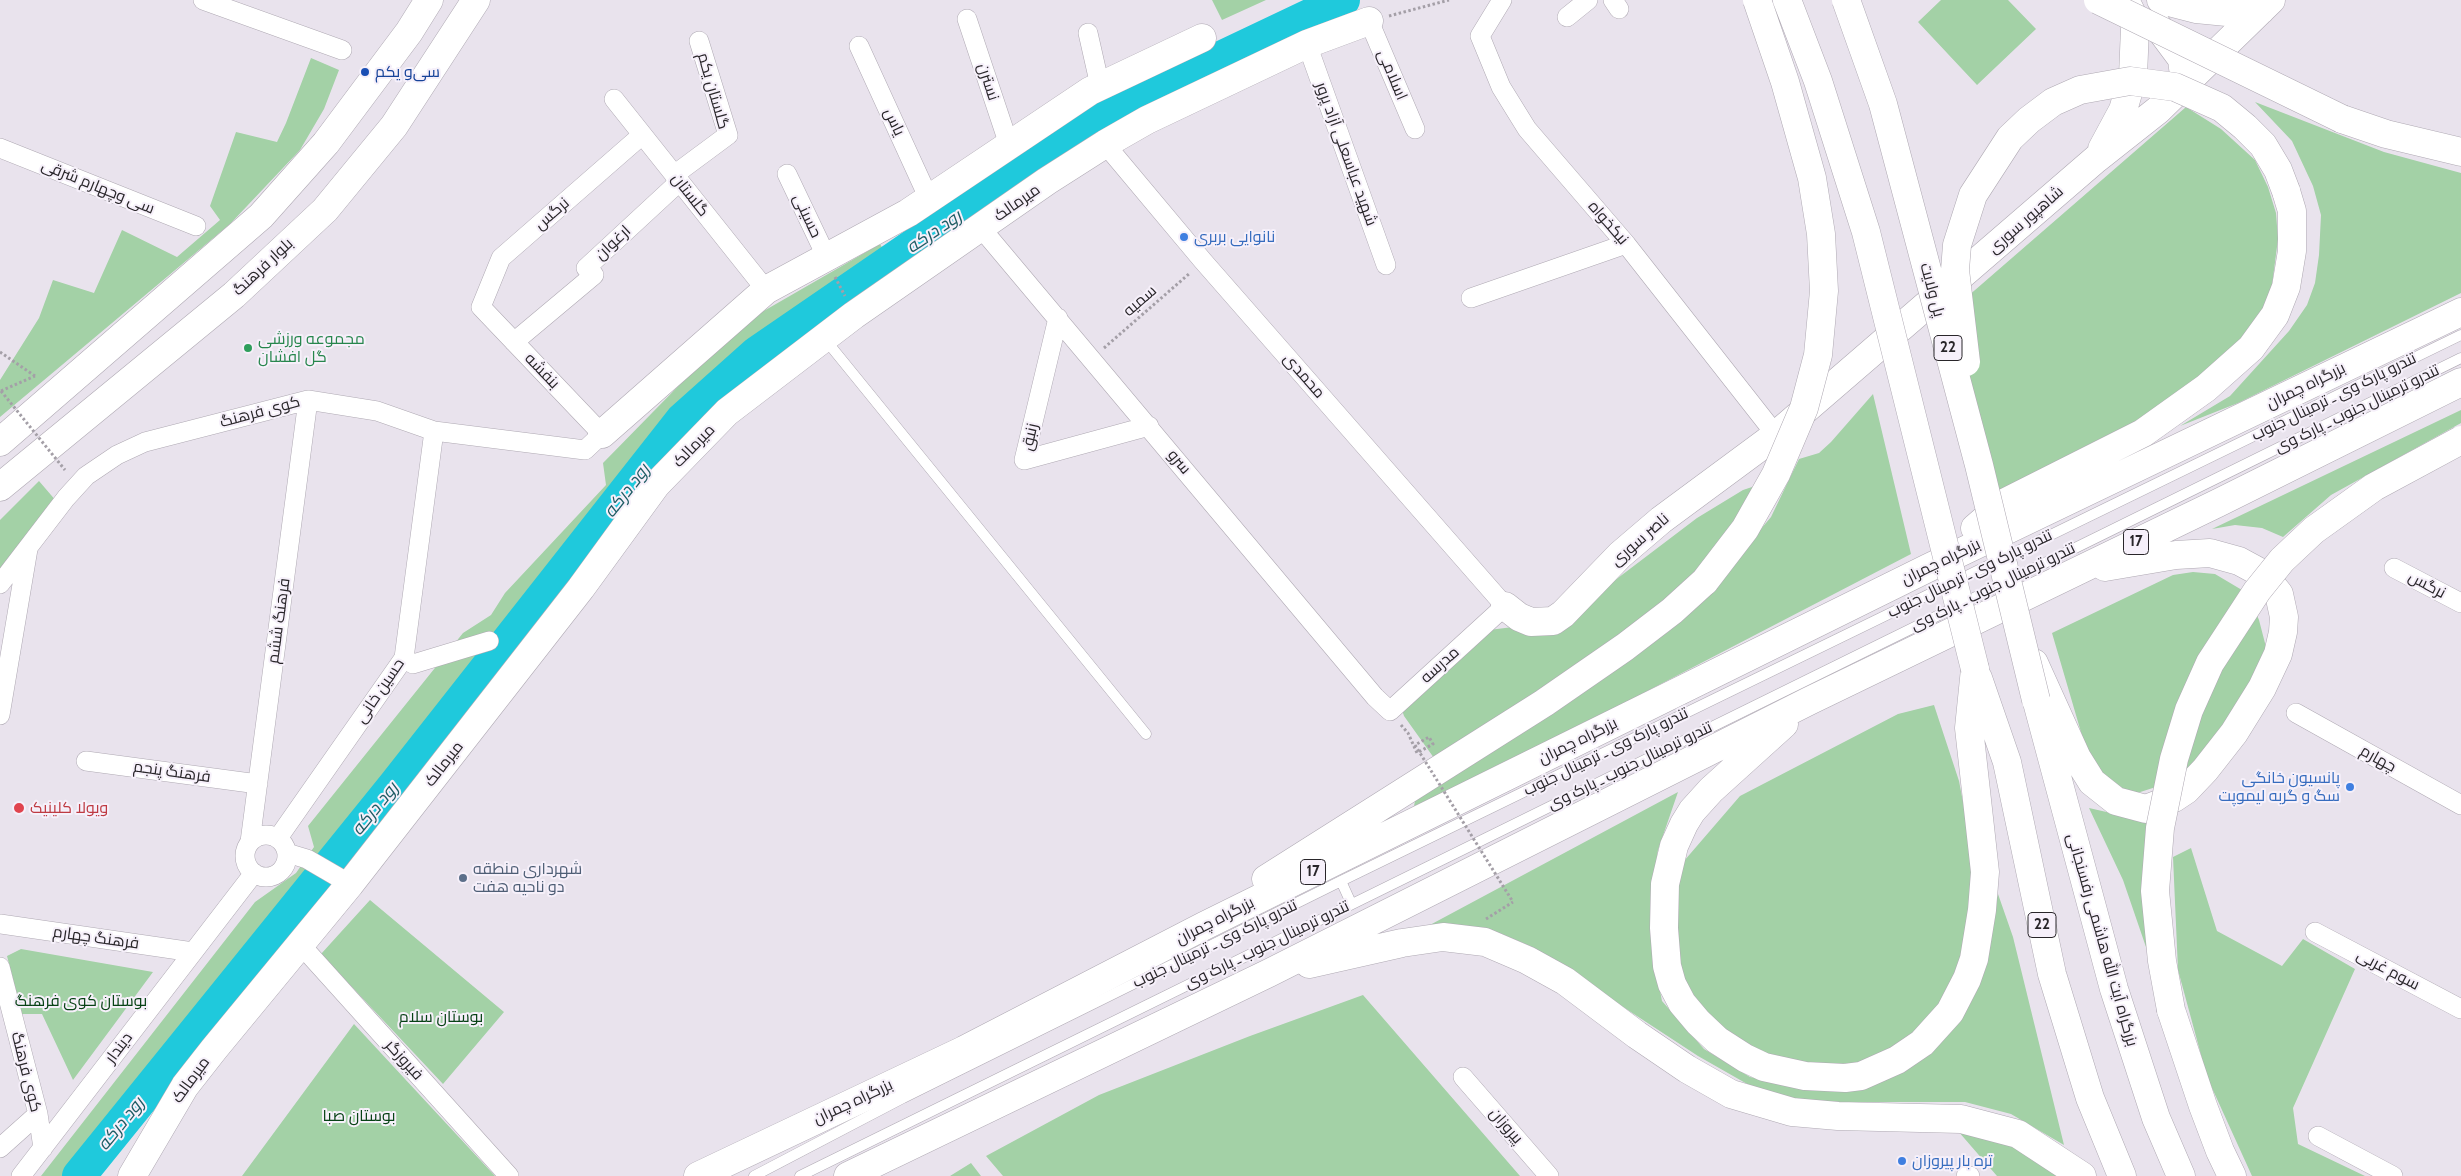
<!DOCTYPE html>
<meta charset="utf-8">
<style>
body{margin:0}
canvas{display:block;background:#e9e3ed}
</style>
<canvas width="2461" height="1176"></canvas>
<script>
const context = document.querySelector('canvas').getContext('2d');
context.lineJoin = 'round';
function paint(path, color) { context.fillStyle = color; context.fill(path, 'evenodd'); }
const shape = rows => new Path2D(rows.map(r => 'M' + r).join(''));
function stroke(path, color, width, dash) { context.strokeStyle = color; context.lineWidth = width; context.lineCap = dash ? 'butt' : 'round'; context.setLineDash(dash || []); context.stroke(path); }
function write(font, color, halo, rows, align = 'center') {
  context.font = font + ' Cabin,Cairo,sans-serif'; context.lineWidth = 4; context.setLineDash([]); context.textBaseline = 'middle'; context.strokeStyle = halo; context.fillStyle = color; for (const [text, x, y, turn = 0] of rows) {
    context.save(); context.translate(x, y); context.rotate((+turn || 0) * Math.PI / 180); context.textAlign = isNaN(turn) ? turn : align; if (halo) context.strokeText(text, 0, 0); context.fillText(text, 0, 0); context.restore();
  }
}
const green = shape([
 [1212,0,1266,0,1222,20],
 [1941,0,2008,0,2036,29,1977,85,1918,22],
 [311,58,339,70,324,109,300,150,230,224,0,417,0,380,39,318,53,280,94,293,122,230,177,257,220,220,210,206,236,132,277,142,286,123],
 [2255,102,2384,152,2461,173,2461,293,2238,403,2180,426,2230,396,2289,331,2307,305,2315,283,2319,255,2321,215,2313,186,2292,141],
 [2186,107,2221,129,2255,160,2268,187,2276,213,2278,239,2270,301,2225,372,2000,500,1952,310],
 [880,244,884,251,708,379,331,840,68,1176,41,1176,255,902,296,873,314,847,308,826,463,633,491,615,505,593,606,485,603,463,698,366,762,312],
 [1873,394,1911,554,1551,741,1449,793,1414,806,1417,791,1668,632,1697,605,1771,517,1799,459,1819,453,1831,442],
 [2461,410,2461,423,2331,495,2283,537,2262,528,2235,525,2212,529],
 [39,481,57,502,0,577,0,520],
 [1758,485,1719,547,1658,609,1532,696,1434,758,1404,716,1401,707,1489,630,1513,627,1610,584,1697,518,1743,490],
 [2193,572,2215,574,2247,593,2259,620,2266,647,2250,687,2190,776,2131,795,2106,783,2090,763,2052,633,2173,575],
 [1934,705,1959,781,1977,875,1964,963,1937,1015,1901,1050,1856,1069,1810,1067,1765,1055,1721,1027,1692,999,1674,947,1675,891,1684,861,1740,796,1898,714],
 [1678,792,1658,850,1651,894,1651,945,1662,1001,1704,1049,1750,1077,1816,1090,1864,1082,1978,978,1998,894,2013,937,2064,1145,2011,1114,1965,1102,1819,1102,1763,1093,1698,1056,1530,946,1497,932,1428,926],
 [2089,808,2124,816,2148,814,2159,985,2123,880],
 [2191,848,2217,931,2282,966,2303,939,2355,969,2293,1108,2298,1144,2365,1176,2252,1176,2207,1077,2178,970,2173,857],
 [370,900,504,1012,443,1084,321,954],
 [21,949,153,972,73,1080,42,1014,22,1014,7,956],
 [1363,995,1520,1176,1003,1176,986,1156,1099,1095,1250,1036],
 [354,1024,495,1176,242,1176],
 [1958,1131,2003,1140,2069,1176,1997,1176],
 [971,1163,981,1176,950,1176]
]);
const river = shape([
 [79,1176,395,785,682,420,757,353,1111,110,1343,0]
]);
const path = shape([
 [1389,16,1449,0],
 [835,277,845,296],
 [1104,348,1190,273],
 [0,352,35,376],
 [1,391,35,376],
 [1401,725,1408,733,1417,753,1433,744,1429,737,1415,745],
 [1486,919,1513,902]
]);
const lane = shape([
 [824,338,1146,734],
 [1341,881,1351,903],
 [754,1176,903,1098,1341,881,2461,335],
 [800,1176,2461,358]
]);
const street = shape([
 [203,0,342,50],
 [1502,0,1480,36,1501,87,1527,129,1626,244,1776,435],
 [1613,0,1619,9],
 [1567,17,1588,0],
 [967,19,1009,145],
 [1369,21,1415,129],
 [1088,33,1100,86],
 [1307,44,1386,265],
 [859,46,929,199],
 [614,99,766,290],
 [0,148,196,226],
 [787,174,827,258],
 [674,175,728,135,699,41],
 [981,228,1375,697,1390,711,1505,606,1203,261,1105,144],
 [1471,298,1626,244],
 [1058,318,1024,460,1149,426],
 [514,342,594,275,586,268,679,182],
 [2394,568,2461,603],
 [0,584,66,498,86,476,117,455,145,442,308,400,377,411,434,431,585,450,602,434,481,307,501,258,642,135],
 [404,658,413,664,489,641],
 [2296,713,2461,805],
 [0,715,28,549],
 [86,761,258,784],
 '245 856a21 21 0 1 1 42 0a21 21 0 1 1-42 0Z',
 [278,838,404,658,434,431],
 [250,842,308,400],
 [287,853,307,859,350,884],
 [0,924,193,952],
 [2315,932,2461,1009],
 [300,944,509,1176],
 [0,967,38,1114,43,1148],
 [1463,1077,1549,1176],
 [2318,1136,2393,1176],
 [0,1148,38,1114],
 [21,1176,254,873],
 [1966,1176,1970,1176]
]);
const secondary = shape([
 [2161,0,2196,9,2227,12,2261,10],
 [2156,24,2182,59,2185,84],
 [2102,149,2123,110,2133,76,2135,28,2132,14,2125,0],
 [602,434,766,290,908,213,1090,91,1202,38],
 [0,442,261,216,326,143,409,32,429,0],
 [0,487,234,295,325,210,394,126,476,0],
 [1505,606,1519,617,1531,622,1553,621,1563,614,1620,555,1661,520,1776,435,2096,159,2158,110,2271,0],
 [132,1176,185,1086,214,1049,350,884,581,588,656,485,727,412,854,315,1047,181,1105,144,1147,120,1307,44,1369,21]
]);
const highway = shape([
 [2342,119,2386,134,2461,152],
 [1975,528,2004,503,2143,433,2206,388,2251,348,2275,315,2286,287,2292,251,2292,211,2286,191],
 [2034,663,2077,758,2092,782,2116,801,2146,809,2174,798,2186,790,2205,770,2234,733,2262,688,2278,654,2283,632,2284,617,2279,594,2263,574,2239,561,2210,553,2176,555,2105,567],
 [1978,678,2007,762,2052,974,2090,1098,2122,1176],
 [2037,702,2114,989,2156,1118,2181,1176],
 [1784,724,1711,790,1692,811,1684,824,1674,846,1665,884,1664,928,1667,966,1672,984,1682,1003,1698,1022,1717,1040,1745,1058,1764,1067,1805,1076,1845,1078,1861,1076,1897,1060,1922,1043,1950,1012,1967,979,1974,959,1982,910,1985,872,1969,728,1975,669],
 [1266,879,1544,703,1625,647,1672,611,1705,581],
 [1309,964,1402,943,1443,937,1485,942,1527,960,1565,981,1637,1035,1687,1069,1731,1094,1792,1112,1838,1116,1961,1119,2018,1134,2082,1176],
 [2171,1010,2203,1106,2220,1151,2232,1176],
 [698,1176,964,1050,1204,926,1928,568,2461,312],
 [848,1176,1269,973,1809,701,2218,503,2461,382]
]);
const pathBridge = shape([
 [1,391,65,470],
 [1415,745,1513,902]
]);
const highwayBridge = shape([
 [1787,0,1818,81,1866,232,1975,669],
 [1846,0,1883,104,1979,465,2036,700],
 [2098,0,2342,119],
 [1966,362,1955,270,1957,245,1973,195,2010,138,2029,120,2053,102,2080,90,2130,81,2175,87,2222,108,2245,127,2263,145,2278,170,2286,191],
 [1705,581,1745,529,1776,474,1804,408,1818,355,1824,291,1821,234,1812,178,1785,82,1757,0],
 [2171,1010,2162,961,2155,891,2160,828,2174,759,2189,710,2210,663,2257,591,2282,560,2314,530,2374,487,2461,440]
]);
const markers = [
 [365,72,5,"#1a4fb4"],
 [1184,237,5,"#3f7fe0"],
 [248,348,5,"#2e9e5b"],
 [2350,787,5,"#3f7fe0"],
 [19,808,6,"#e0444e"],
 [463,878,5,"#5c6f8a"],
 [1902,1161,5,"#3f7fe0"]
];
const shields = [
 [1948,348,28],
 [2136,542,25],
 [1313,872,25],
 [2042,925,28]
];
const shieldNames = [
 ["22",1948,348],
 ["17",2136,542],
 ["17",1313,872],
 ["22",2042,925]
];
const transitNames = [
 ["سی‌و یکم",375,72]
];
const streetNames = [
 ["اسلامی",1392,75,67],
 ["نسترن",988,82,72],
 ["گلستان یکم",713,91,74],
 ["یاس",894,122,65],
 ["شهید عباسعلی آزاد پرور",1346,154,70],
 ["سی وچهارم شرقی",98,187,22],
 ["گلستان",690,195,52],
 ["میرمالک",1017,203,-35],
 ["نرگس",552,214,-41],
 ["حسینی",807,216,65],
 ["شاهپور سوری",2026,220,-41],
 ["نیکخواه",1608,223,49],
 ["ارغوان",613,243,-43],
 ["بلوار فرهنگ",263,267,-43],
 ["پل ولایت",1932,290,75],
 ["سمیه",1140,301,-41],
 ["بنفشه",542,371,46],
 ["محمدی",1304,376,49],
 ["بزرگراه چمران",2306,386,-26],
 ["تندرو پارک وی ـ ترمینال جنوب",2334,397,-26],
 ["تندرو ترمینال جنوب ـ پارک وی",2357,409,-26],
 ["کوی فرهنگ",260,412,-15],
 ["زنبق",1030,437,-77],
 ["میرمالک",694,446,-46],
 ["سرو",1179,462,50],
 ["ناصر سوری",1640,540,-41],
 ["بزرگراه چمران",1941,562,-26],
 ["تندرو پارک وی ـ ترمینال جنوب",1970,574,-26],
 ["نرگس",2427,585,28],
 ["تندرو ترمینال جنوب ـ پارک وی",1993,587,-26],
 ["فرهنگ ششم",279,621,-82],
 ["مدرسه",1440,665,-42],
 ["حسین خانی",380,691,-56],
 ["بزرگراه چمران",1578,741,-26],
 ["تندرو پارک وی ـ ترمینال جنوب",1606,752,-26],
 ["چهارم",2378,759,29],
 ["میرمالک",444,764,-52],
 ["تندرو ترمینال جنوب ـ پارک وی",1630,766,-26],
 ["فرهنگ پنجم",172,772,8],
 ["بزرگراه چمران",1215,921,-27],
 ["فرهنگ چهارم",96,938,8],
 ["بزرگراه آیت الله هاشمی رفسنجانی",2102,940,74],
 ["تندرو پارک وی ـ ترمینال جنوب",1215,944,-26],
 ["تندرو ترمینال جنوب ـ پارک وی",1267,945,-26],
 ["سوم غربی",2388,970,28],
 ["دیندار",119,1048,-53],
 ["فیروزگر",404,1060,48],
 ["کوی فرهنگ",26,1072,76],
 ["میرمالک",191,1080,-54],
 ["بزرگراه چمران",853,1102,-25],
 ["پیروزان",1506,1126,49]
];
const shopNames = [
 ["نانوایی بربری",1194,237],
 ["پانسیون خانگی",2340,778,"right"],
 ["سگ و گربه لیموپت",2340,796,"right"],
 ["تره بار پیروزان",1912,1161]
];
const leisureNames = [
 ["مجموعه ورزشی",258,339],
 ["گل افشان",258,357]
];
const healthNames = [
 ["ویولا کلینیک",30,808]
];
const serviceNames = [
 ["شهرداری منطقه",473,869],
 ["دو ناحیه هفت",473,887]
];
const parkNames = [
 ["بوستان کوی فرهنگ",81,1001],
 ["بوستان سلام",441,1017],
 ["بوستان صبا",359,1116]
];
const waterNames = [
 ["رود درکه",934,232,-34],
 ["رود درکه",627,491,-52],
 ["رود درکه",375,809,-51],
 ["رود درکه",121,1124,-51]
];
paint(green, '#a3d1a6');
stroke(river, '#1fc9dc', 34);
stroke(lane, '#afa9b3', 11);
stroke(street, '#afa9b3', 20);
stroke(secondary, '#afa9b3', 29);
stroke(highway, '#afa9b3', 29);
stroke(path, '#a49fa7', 3, [2.5, 2.5]);
stroke(lane, '#fff', 10);
stroke(street, '#fff', 19);
stroke(secondary, '#fff', 28);
stroke(highway, '#fff', 28);
stroke(highwayBridge, '#afa9b3', 29, []);
stroke(pathBridge, '#a49fa7', 3, [2.5, 2.5]);
stroke(highwayBridge, '#fff', 28);
for (const [x, y, r, color] of markers) { const dot = new Path2D(); dot.arc(x, y, r, 0, 2 * Math.PI); context.fillStyle = color; context.fill(dot); stroke(dot, '#f6f0fa', 2); }
for (const [x, y, w] of shields) { const box = new Path2D(); box.roundRect(x - w / 2, y - 12.5, w, 25, 4); context.fillStyle = '#f6f0fa'; context.fill(box); stroke(box, '#29262a', 1); }
write('bold 15px', '#29262a', null, shieldNames);
write('16px', '#164399', '#f6f0fa', transitNames, 'left');
write('16px', '#29262a', '#f6f0fa', streetNames);
write('16px', '#366cbe', '#f6f0fa', shopNames, 'left');
write('16px', '#27864d', '#f6f0fa', leisureNames, 'left');
write('16px', '#be3a42', '#f6f0fa', healthNames, 'left');
write('16px', '#4e5e75', '#f6f0fa', serviceNames, 'left');
write('16px', '#074215', '#f6f0fa', parkNames);
write('italic 18px', '#1e5c64', '#f6f0fa', waterNames);
</script>
